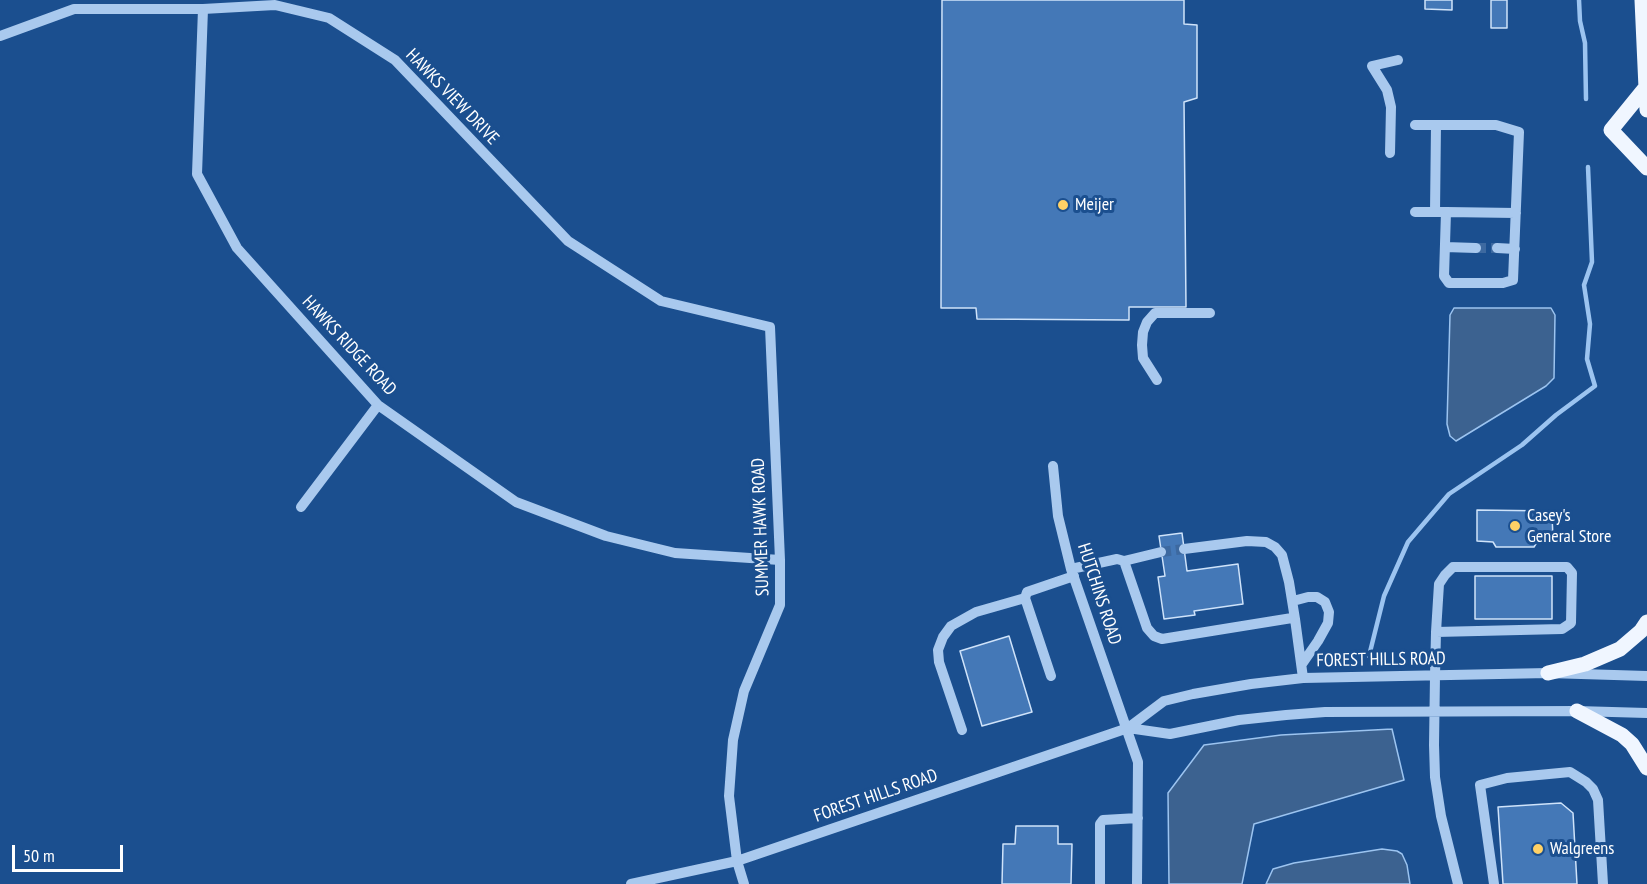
<!DOCTYPE html>
<style>
body{margin:0}
#map{position:relative;width:1647px;height:884px;overflow:hidden;background:#1b4f8f;font-family:"PT Sans Narrow",sans-serif}
canvas{display:block}
.scale{position:absolute;left:12px;top:845px;width:111px;height:27px;box-sizing:border-box;border:3px solid #fff;border-top:0;padding-left:8px;font-size:18px;line-height:21px;white-space:nowrap;color:#fff;-webkit-text-stroke:4px #1b4f8f;paint-order:stroke}
</style>
<div id="map">
<canvas width="1647" height="884"></canvas>
<div class="scale">50 m</div>
</div>
<script>
const context = document.querySelector('canvas').getContext('2d');
context.lineJoin = 'round';
function paint(path, color) { context.fillStyle = color; context.fill(path, 'evenodd'); }
const shape = rows => new Path2D(rows.map(r => 'M' + r).join(''));
function stroke(path, color, width, dash) { context.strokeStyle = color; context.lineWidth = width; context.lineCap = dash ? 'butt' : 'round'; context.setLineDash(dash || []); context.stroke(path); }
function write(font, color, halo, rows, align = 'center') {
  context.font = font + ' "PT Sans Narrow",sans-serif'; context.lineWidth = 6; context.setLineDash([]); context.textBaseline = 'middle'; context.strokeStyle = halo; context.fillStyle = color; for (const [text, x, y, turn = 0] of rows) {
    context.save(); context.translate(x, y); context.rotate((+turn || 0) * Math.PI / 180); context.textAlign = isNaN(turn) ? turn : align; if (halo) context.strokeText(text, 0, 0); context.fillText(text, 0, 0); context.restore();
  }
}
const water = shape([
 [1454,308,1551,308,1555,315,1554,378,1546,386,1456,441,1450,436,1447,424,1450,315,1454,308],
 [1392,729,1404,780,1254,824,1242,884,1169,884,1168,793,1204,745,1281,735,1392,729],
 [1382,849,1397,851,1402,854,1407,865,1410,884,1266,884,1273,869,1294,863,1382,849]
]);
const stream = shape([
 [1579,0,1580,21,1585,43,1586,99],
 [1369,656,1384,596,1408,542,1449,494,1522,445,1556,415,1595,386,1587,359,1590,324,1584,285,1592,262,1588,167]
]);
const building = shape([
 [942,0,1184,0,1184,24,1197,25,1197,98,1184,102,1186,307,1129,307,1129,320,977,319,976,308,941,308,942,0],
 [1425,0,1452,0,1452,10,1425,9,1425,0],
 [1491,0,1507,0,1507,28,1491,28,1491,0],
 [1477,510,1552,511,1553,541,1537,542,1534,547,1496,547,1493,542,1477,541,1477,510],
 [1182,533,1187,571,1238,564,1243,604,1194,611,1195,615,1164,619,1158,577,1165,576,1159,536,1182,533],
 [1475,576,1552,576,1552,619,1475,619,1475,576],
 [1009,636,1032,712,982,726,960,651,1009,636],
 [1561,803,1573,813,1577,884,1503,884,1498,807,1561,803],
 [1016,826,1058,826,1058,844,1072,844,1071,884,1002,884,1003,844,1015,844,1016,826]
]);
const minorTunnel = shape([
 [1476,248,1497,248],
 [1161,552,1184,549]
]);
const minor = shape([
 [203,9,197,174,237,248,378,405,516,502,606,536,675,553,780,560],
 [0,36,74,9,203,9,275,5,329,18,395,60,568,241,661,301,770,327,780,560,780,605,744,691,733,740,729,796,737,861,744,884],
 [1390,153,1391,107,1387,90,1372,66,1398,60],
 [1415,212,1446,212,1444,276,1449,283,1503,283,1513,280,1519,132,1496,125,1415,125],
 [1435,212,1436,125],
 [1446,212,1516,213],
 [1445,247,1476,248],
 [1497,248,1515,249],
 [1157,380,1143,358,1142,345,1143,332,1147,322,1155,313,1210,313],
 [1053,466,1058,516,1071,569,1138,762,1137,884],
 [301,507,378,405],
 [1184,549,1247,541,1266,542,1275,547,1282,555,1289,582,1295,619],
 [1124,561,1161,552],
 [1071,569,1117,559,1124,561,1147,628,1154,636,1162,639,1292,618,1295,619,1303,678],
 [1293,601,1308,597,1317,597,1325,602,1329,612,1328,623,1318,641,1302,664],
 [1436,632,1562,629,1571,623,1572,573,1567,567,1453,567,1445,575,1439,584,1436,632,1435,676,1434,745,1435,777,1441,816,1458,884],
 [1051,676,1025,598,1027,592,1074,576],
 [1128,728,1170,734,1239,720,1286,715,1325,712,1577,711,1647,713],
 [962,730,939,662,938,650,943,637,951,626,976,612,1025,598],
 [631,884,737,861,1128,728,1164,701,1193,694,1251,684,1303,678,1548,673,1647,676],
 [1100,884,1100,824,1103,820,1138,818],
 [1494,884,1480,785,1507,778,1570,772,1586,782,1593,789,1598,800,1603,884]
]);
const major = shape([
 [1642,0,1647,110],
 [1646,87,1611,130,1647,168],
 [1548,673,1585,664,1620,649,1641,631,1647,622],
 [1577,711,1622,735,1632,744,1647,768]
]);
const markers = [
 [1063,205,6,"#ffd166"],
 [1515,526,6,"#ffd166"],
 [1538,849,6,"#ffd166"]
];
const streetNames = [
 ["HAWKS VIEW DRIVE",452,97,46],
 ["HAWKS RIDGE ROAD",349,346,47],
 ["SUMMER HAWK ROAD",761,527,-92],
 ["HUTCHINS ROAD",1099,594,72],
 ["FOREST HILLS ROAD",1381,660,-1],
 ["FOREST HILLS ROAD",876,796,-19]
];
const poiNames = [
 ["Meijer",1075,205],
 ["Casey's",1527,516],
 ["General Store",1527,537],
 ["Walgreens",1550,849]
];
paint(water, '#3c6290');
stroke(water, '#9cc4f0', 1.5);
stroke(stream, '#9cc4f0', 4.5);
paint(building, '#4478b7');
stroke(building, '#cfe3fa', 1.5);
stroke(minorTunnel, '#3d69a0', 10, [10, 5]);
stroke(minor, '#a9c9ee', 10);
stroke(major, '#f0f6ff', 15);
for (const [x, y, r, color] of markers) { const dot = new Path2D(); dot.arc(x, y, r, 0, 2 * Math.PI); context.fillStyle = color; context.fill(dot); stroke(dot, '#1b4f8f', 2); }
write('18px', '#fff', '#1b4f8f', streetNames);
write('18px', '#fff', '#1b4f8f', poiNames, 'left');
</script>
